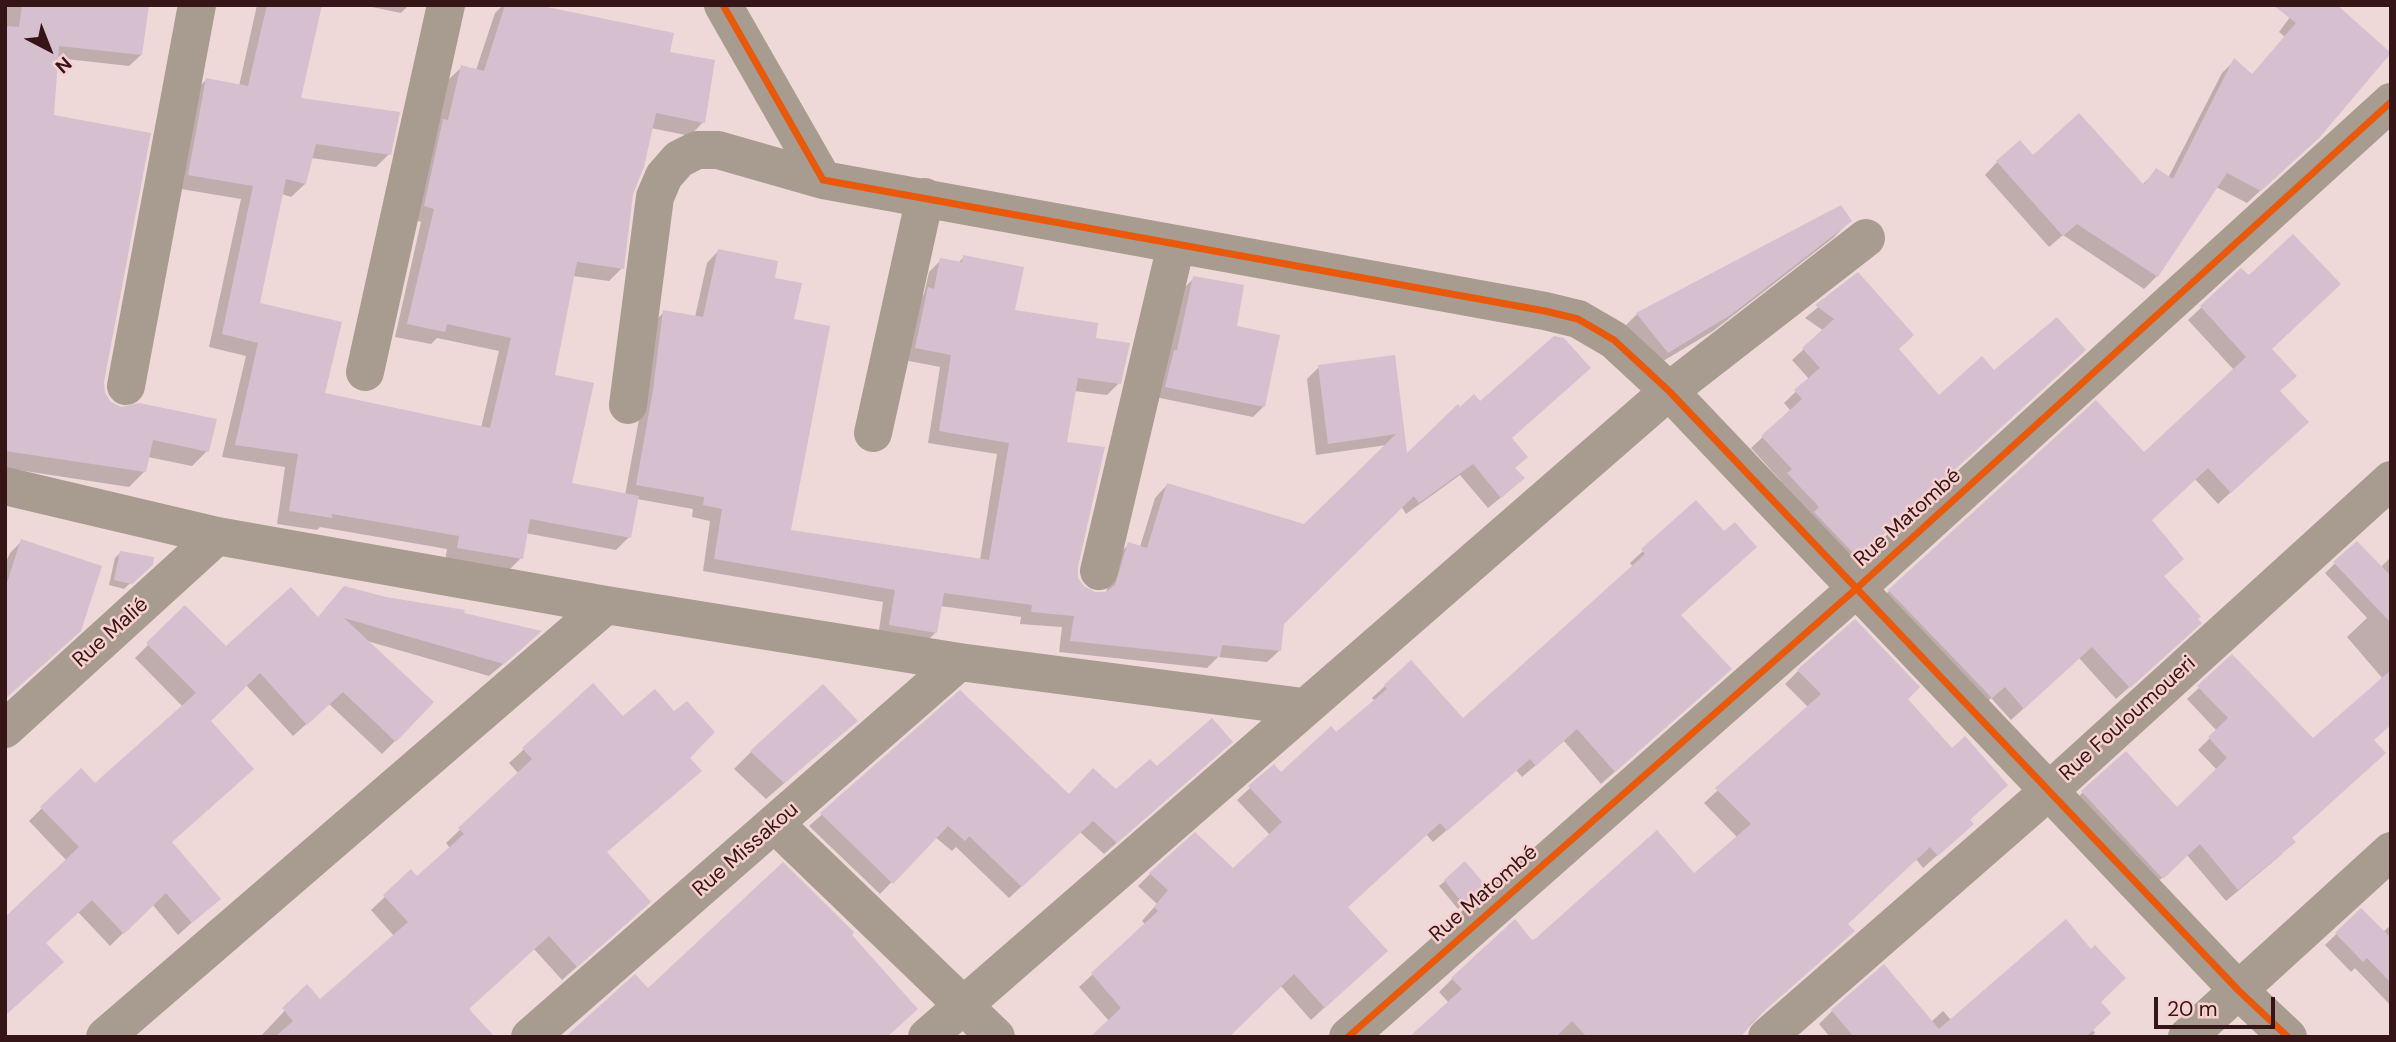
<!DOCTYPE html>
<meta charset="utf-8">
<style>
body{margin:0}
#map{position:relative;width:2396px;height:1042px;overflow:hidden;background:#eed9d8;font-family:"DM Sans",sans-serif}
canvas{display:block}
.frame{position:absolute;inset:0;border:7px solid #361516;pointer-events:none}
.north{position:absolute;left:14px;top:14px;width:70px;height:70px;-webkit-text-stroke:5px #f7d1cf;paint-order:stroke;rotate:138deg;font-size:19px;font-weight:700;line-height:28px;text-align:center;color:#361516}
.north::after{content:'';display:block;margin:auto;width:24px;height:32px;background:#361516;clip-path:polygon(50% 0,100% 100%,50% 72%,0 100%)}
.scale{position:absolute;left:2154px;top:997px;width:121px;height:32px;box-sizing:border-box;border:4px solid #361516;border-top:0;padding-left:9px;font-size:21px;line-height:24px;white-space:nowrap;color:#361516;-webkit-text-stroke:5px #f7d1cf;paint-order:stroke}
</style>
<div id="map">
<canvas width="2396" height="1042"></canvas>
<div class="frame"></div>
<div class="north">N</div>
<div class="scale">20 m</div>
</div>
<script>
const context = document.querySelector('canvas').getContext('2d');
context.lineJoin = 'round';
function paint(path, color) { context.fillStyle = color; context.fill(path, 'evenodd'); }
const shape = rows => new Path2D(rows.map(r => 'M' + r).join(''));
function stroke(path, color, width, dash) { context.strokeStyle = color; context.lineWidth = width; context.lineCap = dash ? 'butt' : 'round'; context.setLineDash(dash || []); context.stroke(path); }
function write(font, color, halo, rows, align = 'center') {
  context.font = font + ' "DM Sans",sans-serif'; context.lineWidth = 5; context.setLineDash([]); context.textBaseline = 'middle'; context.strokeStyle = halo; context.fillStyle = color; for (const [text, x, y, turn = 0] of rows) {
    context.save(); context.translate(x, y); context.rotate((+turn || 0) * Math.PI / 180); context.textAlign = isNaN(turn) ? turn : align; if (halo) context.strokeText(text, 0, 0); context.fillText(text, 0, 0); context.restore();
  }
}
const shadow = shape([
 [5,5,147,5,141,55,129,66,57,58,5,202],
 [257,5,320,5,298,99,389,154,376,167,311,158,305,184,291,197,282,194,258,305,322,395,481,428,499,351,437,338,431,344,395,337,421,222,412,219,448,80,462,67,476,70,495,13,503,5,530,5,668,53,703,122,690,136,651,128,632,193,622,268,609,281,573,276,553,376,570,484,625,495,642,403,652,324,664,312,695,317,707,263,719,250,773,279,792,320,789,532,980,560,997,454,928,443,940,367,904,360,917,301,924,294,929,272,941,260,958,263,964,257,1013,311,1094,340,1119,383,1107,395,1074,391,1065,443,1077,578,1082,588,1094,594,1106,593,1117,556,1129,544,1140,547,1155,498,1167,485,1305,526,1387,445,1316,455,1307,379,1319,367,1393,357,1405,457,1510,439,1514,469,1510,490,1488,508,1460,475,1406,514,1401,506,1282,623,1280,650,1267,662,1218,657,1207,668,1059,652,1062,627,1020,624,1021,617,940,606,936,632,924,644,878,637,883,602,703,571,710,521,692,517,693,509,637,499,629,537,616,550,525,533,521,558,508,571,445,561,447,549,320,527,317,530,277,524,285,467,222,457,246,356,209,347,241,199,175,188,193,93,206,80,239,86],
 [362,5,409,5,401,13],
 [2299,5,2338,5,2304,150,2247,203,2216,187,2157,276,2144,289,2063,235,2049,247,1985,175,1997,162,2033,157,2142,185,2156,171,2168,178,2222,73,2234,61,2251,76,2285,37,2279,32],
 [1850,221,1833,238,1713,331,1650,369,1620,331,1637,314],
 [5,244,103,382,104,393,110,403,207,451,192,466,148,457,144,472,129,487,5,468],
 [2241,270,2270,349,2279,391,2294,434,2218,504,2195,479,2150,520,2162,577,2196,619,2187,635,2116,699,2079,658,2011,720,1991,698,1979,710,1876,603,1889,591,2143,455,2234,370,2188,320],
 [1857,275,1897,349,1939,398,1994,373,2072,362,1845,568,1777,486,1781,481,1751,448,1791,411,1784,403,1809,379,1792,360,1824,331,1805,318],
 [1194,278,1235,328,1264,406,1253,417,1155,397,1183,289],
 [1695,503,1680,616,1717,682,1601,784,1564,741,1522,777,1516,770,1433,842,1426,834,1346,907,1372,964,1311,1020,1280,985,1109,1021,1079,987,1146,925,1142,921,1157,904,1138,886,1150,874,1233,870,1270,835,1237,800,1274,766,1281,774,1336,734,1375,701,1372,698,1385,686,1463,721,1633,567,1630,563],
 [22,541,5,698,5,564,10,553],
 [2356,543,2380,568,2391,557,2391,724,2372,741,2290,839,2282,854,2226,901,2187,855,2150,889,2071,804,2083,792,2177,809,2217,770,2198,750,2217,731,2187,699,2232,657,2313,741,2383,679,2347,637,2367,618,2325,573],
 [121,552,151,564,124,589,109,585,115,558],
 [185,608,225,649,317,619,462,614,527,644,489,676,367,641,395,741,382,754,329,704,293,736,246,685,209,721,171,843,218,899,178,935,152,904,110,946,78,912,44,943,67,861,29,821,42,808,95,786,183,707,135,658],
 [1798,671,1906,699,1968,820,1958,837,1923,868,1916,859,1846,925,1739,1037,1411,1037,1449,1003,1439,992,1452,979,1532,942,1694,876,1738,838,1704,803,1808,707,1785,684],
 [593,686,606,853,635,916,562,980,534,949,467,1009,488,1037,260,1037,307,987,320,1001,394,936,371,910,411,872,417,878,450,848,446,843,519,774,509,763],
 [960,692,1069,796,1116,792,1157,769,1219,753,1104,854,1080,832,1009,898,956,847,952,851,935,837,880,894,809,826],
 [856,721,766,799,734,769,751,752],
 [1445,881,1478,891,1458,909,1439,886],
 [2361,910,2383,932,2391,925,2391,1006,2355,968,2351,972,2325,945],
 [2099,1002,2092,1029,2095,1033,2091,1037,1830,1037,1819,1024,1832,1011,1931,1022,1943,1011,1952,1021]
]);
const building = shape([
 [22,5,149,5,142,55,59,46,54,115,151,133,104,382,105,393,111,402,121,407,139,403,217,419,209,452,153,440,146,472,5,451,5,26,19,27],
 [267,5,322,5,301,98,400,112,391,155,316,144,306,184,286,179,260,303,342,322,325,393,490,428,511,338,447,324,445,332,407,324,434,209,424,206,443,119,448,120,461,65,484,71,505,5,537,5,674,33,670,52,715,60,705,123,656,113,644,167,633,194,624,269,577,262,555,375,594,383,572,483,639,496,631,538,530,519,523,559,457,548,459,536,332,514,332,518,289,511,298,454,235,445,258,343,222,334,253,186,188,175,206,78,248,86],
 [2273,5,2337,5,2391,53,2320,137,2261,191,2227,173,2158,277,2077,224,2063,236,1996,161,2020,140,2033,155,2079,113,2144,185,2156,168,2173,179,2234,58,2252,74,2296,23],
 [1841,205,1852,221,1732,314,1668,353,1636,313],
 [2293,234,2341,284,2272,349,2297,376,2280,391,2309,422,2231,493,2208,468,2152,520,2184,559,2164,576,2201,617,2198,619,2202,623,2130,688,2092,647,2024,709,2005,687,1992,698,1888,590,2096,400,2144,452,2246,357,2200,306,2241,268,2249,275],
 [718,249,778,261,775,278,802,283,794,319,830,326,791,530,989,560,1009,443,939,431,951,355,915,348,928,287,934,289,940,258,962,262,963,255,1024,267,1015,310,1098,323,1096,338,1130,343,1121,384,1078,378,1067,442,1105,447,1078,567,1078,578,1084,586,1095,592,1106,592,1115,585,1128,542,1147,548,1167,483,1304,524,1396,434,1328,444,1318,365,1395,355,1407,453,1458,404,1460,407,1474,394,1480,401,1554,336,1564,338,1591,368,1512,438,1528,457,1515,468,1525,478,1501,498,1473,464,1419,503,1414,496,1284,624,1281,651,1222,645,1220,657,1070,641,1074,616,1031,612,1032,605,944,593,937,633,889,625,895,590,714,559,722,509,703,505,704,497,636,485,653,390,663,310,703,317],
 [1858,272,1914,335,1899,349,1939,395,1982,356,1994,370,2057,317,2086,350,1858,558,1814,512,1819,507,1787,473,1792,469,1761,436,1802,399,1794,390,1820,368,1802,348,1834,319,1815,305],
 [1193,276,1244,285,1237,326,1280,335,1265,407,1165,387,1174,350,1177,350],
 [1696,500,1724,531,1735,522,1757,547,1681,615,1732,669,1615,772,1577,729,1536,766,1530,759,1447,831,1440,823,1348,907,1388,951,1325,1008,1294,974,1229,1037,1090,1037,1121,1008,1091,973,1158,911,1154,907,1168,890,1149,873,1195,832,1233,868,1282,822,1248,786,1274,764,1281,772,1331,726,1336,732,1387,689,1384,685,1411,660,1463,718,1645,554,1641,549],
 [21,539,102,566,81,631,5,699,5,589],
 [2357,541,2391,576,2391,623,2333,562],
 [120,551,154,557,153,565,132,584,114,580],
 [344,586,386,597,465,610,464,613,542,631,504,664,344,618,434,702,396,742,343,692,307,725,260,673,211,721,254,769,172,842,221,899,192,923,166,893,124,934,92,900,46,943,64,962,5,1016,5,917,79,847,40,807,81,768,95,783,196,693,146,643,185,605,226,646,291,587,318,617],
 [1855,619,1920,687,1908,699,1952,748,1965,736,2008,785,1970,820,1974,824,1938,856,1930,847,1848,924,1855,931,1753,1021,1741,1037,1587,1037,1572,1021,1556,1037,1409,1037,1462,989,1451,978,1515,919,1532,940,1536,938,1657,830,1694,873,1751,824,1715,788,1821,694,1797,670],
 [2232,654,2313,738,2391,670,2391,725,2374,740,2386,753,2292,838,2296,842,2238,890,2200,844,2163,879,2081,791,2126,751,2177,807,2227,758,2208,737,2228,718,2197,686],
 [593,683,623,716,655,689,674,711,687,701,715,732,690,758,702,771,607,852,651,902,577,967,549,936,469,1009,495,1037,275,1037,293,1021,282,1008,307,984,320,999,408,922,383,895,411,869,417,876,464,834,458,828,532,759,522,748],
 [823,684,858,721,784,783,750,751],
 [960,690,1069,794,1093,768,1116,789,1150,759,1157,766,1212,718,1233,742,1117,843,1093,821,1022,887,969,836,965,841,948,826,893,884,820,813],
 [1465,861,1486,886,1464,905,1444,880],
 [783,862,854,932,852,935,918,1009,887,1037,565,1037,635,974,648,988],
 [2361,908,2391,938,2391,983,2367,958,2363,962,2335,933],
 [2066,919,2091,949,2095,945,2126,978,2101,1002,2111,1013,2086,1037,1854,1037,1831,1010,1884,964,1939,1029]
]);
const street = shape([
 [723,5,823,180,1545,311,1578,319,1614,340,1669,391,2239,991,2288,1037],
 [365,372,446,5],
 [126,386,197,5],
 [628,405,655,197,664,176,679,159,697,150,718,150,823,180],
 [873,433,925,197],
 [5,486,217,536,606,605,959,662,1303,707],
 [1099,571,1176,245],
 [5,729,217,536],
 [776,825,996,1037],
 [105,1037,606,605],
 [530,1037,959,662],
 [927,1037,1669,391,1866,238],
 [1348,1037,1857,588,2391,102],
 [1767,1037,2050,790,2391,480],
 [2187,1037,2391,851]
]);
const cycleway = shape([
 [723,5,823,180,1545,311,1578,319,1614,340,1669,391,2239,991,2288,1037],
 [1348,1037,1857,588,2391,102]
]);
const streetNames = [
 ["Rue Matombé",1908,518,-42],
 ["Rue Malié",111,633,-42],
 ["Rue Fouloumoueri",2128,719,-42],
 ["Rue Missakou",746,850,-41],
 ["Rue Matombé",1484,894,-41]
];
paint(shadow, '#0003');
paint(building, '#d6bfcf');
stroke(street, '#a79c8f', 38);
stroke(cycleway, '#e8590c', 7);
write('21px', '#361516', '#f7d1cf', streetNames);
</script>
